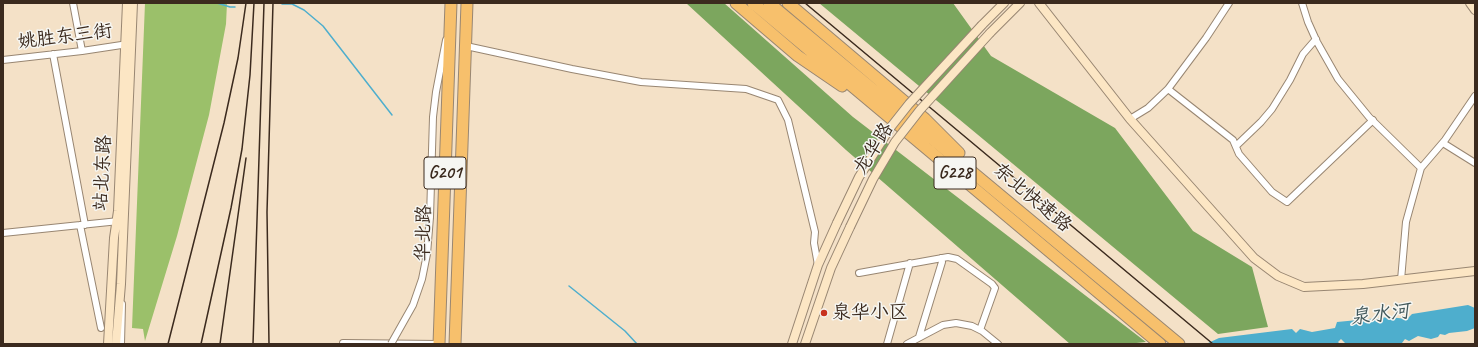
<!DOCTYPE html>
<meta charset="utf-8">
<style>
body{margin:0}
#map{position:relative;width:1478px;height:347px;overflow:hidden;background:#f4e1c7;font-family:Caveat,sans-serif}
canvas{display:block}
.frame{position:absolute;inset:0;border:4px solid #3b2a1e;pointer-events:none}
</style>
<div id="map">
<canvas width="1478" height="347"></canvas>
<div class="frame"></div>
</div>
<script>
const context = document.querySelector('canvas').getContext('2d');
context.lineJoin = 'round';
function paint(path, color) { context.fillStyle = color; context.fill(path, 'evenodd'); }
const shape = rows => new Path2D(rows.map(r => 'M' + r).join(''));
function stroke(path, color, width, dash) { context.strokeStyle = color; context.lineWidth = width; context.lineCap = dash ? 'butt' : 'round'; context.setLineDash(dash || []); context.stroke(path); }
function write(font, color, halo, rows, align = 'center') {
  context.font = font + ' Caveat,"LXGW WenKai TC",sans-serif'; context.lineWidth = 3; context.setLineDash([]); context.textBaseline = 'middle'; context.strokeStyle = halo; context.fillStyle = color; for (const [text, x, y, turn = 0] of rows) {
    context.save(); context.translate(x, y); context.rotate((+turn || 0) * Math.PI / 180); context.textAlign = isNaN(turn) ? turn : align; if (halo) context.strokeText(text, 0, 0); context.fillText(text, 0, 0); context.restore();
  }
}
const green = shape([
 [145,3,227,3,226,24,209,115,177,236,145,341,143,329,132,328]
]);
const forest = shape([
 [686,3,724,3,853,117,1146,342,1127,344,1070,344,846,150],
 [819,3,953,3,991,56,1115,128,1193,231,1252,267,1268,327,1218,334]
]);
const water = shape([
 [1468,305,1475,308,1475,328,1467,331,1449,333,1445,335,1440,334,1438,337,1431,339,1418,336,1409,341,1405,339,1402,343,1397,344,1345,344,1345,343,1341,339,1338,342,1340,344,1206,344,1219,338,1292,329,1296,333,1300,329,1312,332,1335,328,1337,322,1389,317,1407,319,1412,314]
]);
const stream = shape([
 [217,3,230,7,235,7],
 [282,4,292,4,304,10,323,26,392,115],
 [569,286,625,331,637,344]
]);
const street = shape([
 [73,3,82,51],
 [1302,3,1308,22,1317,42,1338,79,1369,117,1421,168],
 [466,46,572,69,641,82,746,89,778,100,788,120,815,232,814,243,818,265],
 [53,54,85,225],
 [3,60,82,51,128,44],
 [1168,89,1233,140,1239,154,1272,192,1287,202,1373,120],
 [1130,119,1148,108,1168,89,1206,38,1229,3],
 [1443,143,1475,163],
 [1236,146,1261,122,1272,109,1290,80,1303,54,1316,39],
 [430,217,433,117,436,92,446,40],
 [80,225,101,328],
 [3,233,119,221],
 [859,273,948,257,957,259,992,284,995,288,980,330],
 [1401,280,1406,222,1421,168,1445,140,1475,96],
 [919,337,942,262,941,258],
 [343,343,439,344],
 [121,344,122,304],
 [887,344,910,263],
 [907,344,943,325,956,323,972,326,982,331,998,344]
]);
const secondary = shape([
 [1039,3,1130,119,1254,258,1278,276,1304,287,1363,284,1475,271],
 [1470,3,1475,10],
 [982,25,1004,3],
 [990,33,1020,3],
 [108,344,114,238,118,211,127,3],
 [116,344,121,284,133,3],
 [792,344,818,265,837,223],
 [805,344,831,268,850,227]
]);
const highway = shape([
 [736,3,798,56,842,86],
 [753,3,1160,344],
 [769,3,1179,344],
 [788,3,925,119,959,153],
 [439,344,451,3],
 [455,344,467,3]
]);
const rail = shape([
 [805,3,1213,344],
 [168,344,224,123,238,58,246,3],
 [201,344,231,208,242,149,250,75,254,3],
 [220,344,246,158],
 [253,344,264,3],
 [269,344,267,212,273,3]
]);
const streetBridge = shape([
 [391,344,413,305,422,279,427,254,430,217]
]);
const secondaryBridge = shape([
 [837,223,859,177,890,128,909,104,982,25],
 [850,227,873,179,895,142,920,110,990,33]
]);
const markers = [
 [824,313,4,"#c8321e"]
];
const shields = [
 [445,173,42],
 [955,173,42]
];
const shieldNames = [
 ["G201",445,173],
 ["G228",955,173]
];
const streetNames = [
 ["姚胜东三街",65,37,-7],
 ["龙华路",874,149,-58],
 ["站北东路",103,173,-87],
 ["东北快速路",1032,198,40],
 ["华北路",424,233,-88]
];
const poiNames = [
 ["泉华小区",832,313]
];
const waterNames = [
 ["泉水河",1380,315,-7]
];
paint(green, '#9bc06a');
paint(forest, '#7ca65e');
paint(water, '#4eaecd');
stroke(stream, '#4eaecd', 1.5);
stroke(street, '#988672', 8);
stroke(secondary, '#988672', 10);
stroke(highway, '#988672', 13);
stroke(street, '#fff', 6);
stroke(secondary, '#fce6c4', 8);
stroke(highway, '#f7c06c', 11);
stroke(rail, '#3b2a1e', 1.5);
stroke(streetBridge, '#988672', 8, []);
stroke(secondaryBridge, '#988672', 10, []);
stroke(streetBridge, '#fff', 6);
stroke(secondaryBridge, '#fce6c4', 8);
for (const [x, y, r, color] of markers) { const dot = new Path2D(); dot.arc(x, y, r, 0, 2 * Math.PI); context.fillStyle = color; context.fill(dot); stroke(dot, '#f6f6f2', 1.5); }
for (const [x, y, w] of shields) { const box = new Path2D(); box.roundRect(x - w / 2, y - 16, w, 32, 3); context.fillStyle = '#f6f6f2'; context.fill(box); stroke(box, '#3b2a1e', 1); }
write('bold 18px', '#3b2a1e', null, shieldNames);
write('19px', '#3b2a1e', '#f6f6f2', streetNames);
write('19px', '#3b2a1e', '#f6f6f2', poiNames, 'left');
write('italic 20px', '#42585b', '#f6f6f2', waterNames);
</script>
